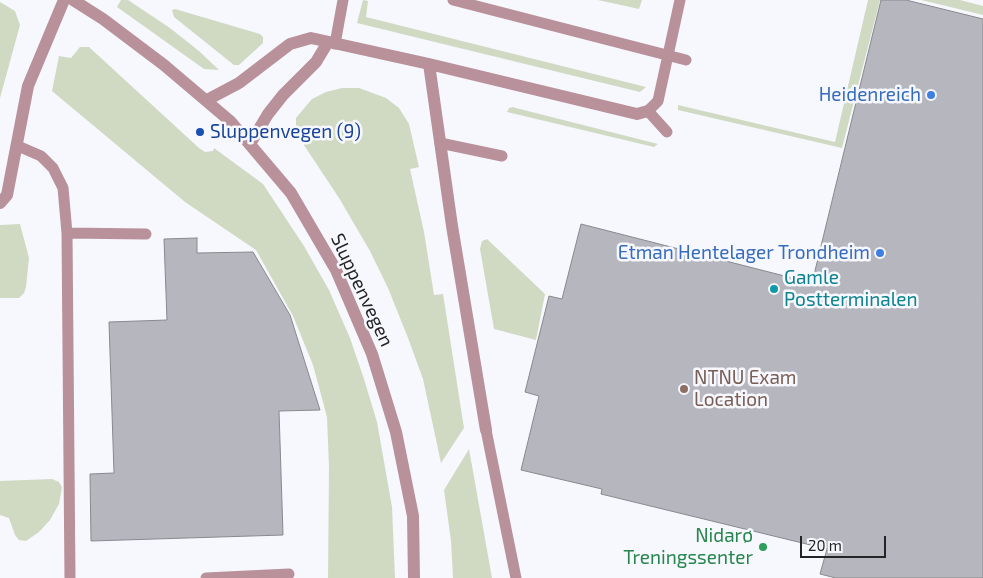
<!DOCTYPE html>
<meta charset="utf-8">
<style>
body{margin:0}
#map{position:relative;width:983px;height:578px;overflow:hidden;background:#f7f7fe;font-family:"Exo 2",sans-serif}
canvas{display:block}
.scale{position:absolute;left:800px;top:536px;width:86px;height:22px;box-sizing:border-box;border:2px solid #242427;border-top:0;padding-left:6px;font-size:15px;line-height:18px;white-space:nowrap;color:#242427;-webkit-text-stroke:4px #f7f7fe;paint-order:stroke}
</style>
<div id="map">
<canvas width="983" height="578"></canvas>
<div class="scale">20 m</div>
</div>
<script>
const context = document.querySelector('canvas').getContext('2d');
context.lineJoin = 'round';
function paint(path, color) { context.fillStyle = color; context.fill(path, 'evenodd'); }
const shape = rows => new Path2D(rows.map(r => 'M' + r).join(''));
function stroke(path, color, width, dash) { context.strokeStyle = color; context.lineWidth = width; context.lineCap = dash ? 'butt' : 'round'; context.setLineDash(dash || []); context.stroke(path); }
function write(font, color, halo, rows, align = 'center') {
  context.font = font + ' "Exo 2",sans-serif'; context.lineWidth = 5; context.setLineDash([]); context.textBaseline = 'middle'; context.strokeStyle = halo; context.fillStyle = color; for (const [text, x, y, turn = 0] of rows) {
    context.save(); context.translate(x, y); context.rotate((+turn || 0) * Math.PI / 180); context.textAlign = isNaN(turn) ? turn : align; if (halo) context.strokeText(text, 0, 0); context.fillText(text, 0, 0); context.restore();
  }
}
const green = shape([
 [121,0,128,0,170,28,199,51,219,70,204,69,117,7],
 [363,0,368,1,366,17,646,87,640,92,357,23],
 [598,0,642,0,639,9],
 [868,0,880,0,842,148,678,110,678,105,835,142],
 [921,0,960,0,983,6,983,15],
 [0,2,15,11,20,25,0,98],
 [175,9,260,34,263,37,263,43,239,65,234,65,174,17,172,10],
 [80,47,89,47,199,148,205,152,213,151,214,148,263,184,304,246,329,290,350,338,364,379,377,422,392,507,395,578,328,578,329,467,327,417,313,365,293,316,256,250,185,202,52,91,59,56,71,58],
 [342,88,359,88,386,98,399,108,409,124,419,167,410,169,424,232,434,295,443,294,464,428,441,463,423,379,408,338,388,288,370,251,339,198,296,133,296,118,312,99,326,92],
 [513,107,516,108,658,144,654,147,507,112,509,108],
 [20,224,29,258,26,287,24,293,19,298,0,298,0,225],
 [487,239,545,294,536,340,494,329,480,249,482,241],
 [469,449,492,578,453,578,451,541,444,490],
 [52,479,59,482,62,487,59,504,50,520,39,532,26,541,19,540,15,535,9,518,0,515,0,481]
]);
const building = shape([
 [881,0,906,0,983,19,983,578,836,578,820,574,827,549,601,494,602,489,521,470,539,396,525,392,549,296,562,299,581,224,812,283,881,0],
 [197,238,197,253,253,252,290,315,320,410,279,411,283,535,91,541,90,474,114,473,109,322,167,320,164,239,197,238]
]);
const service = shape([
 [453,0,686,60],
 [335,44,343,0],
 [667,132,648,111,658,101,680,0],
 [440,143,502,156],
 [18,146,41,156,53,168,63,188,67,233,70,578],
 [67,233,146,234],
 [486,430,516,578],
 [206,578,289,574]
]);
const minor = shape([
 [429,64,452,226,486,430],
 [207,100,239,83,290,44,311,38,429,64,637,114,648,111],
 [250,144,268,114,283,95,316,62,328,42],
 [0,203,7,195,28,86,64,0]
]);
const tertiary = shape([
 [73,0,103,19,164,65,230,121,291,193,336,270,372,354,396,432,413,516,414,578]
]);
const markers = [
 [931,95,5,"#3f7fe0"],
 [200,132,5,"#1a4fb4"],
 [880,253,5,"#3f7fe0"],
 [774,289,5,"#0f9aa8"],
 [684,389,5,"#8d6e63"],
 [763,547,5,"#2e9e5b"]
];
const shopNames = [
 ["Heidenreich",921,95],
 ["Etman Hentelager Trondheim",870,253]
];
const transitNames = [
 ["Sluppenvegen (9)",210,132]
];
const cultureNames = [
 ["Gamle",784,278],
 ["Postterminalen",784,300]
];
const streetNames = [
 ["Sluppenvegen",362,290,65]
];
const educationNames = [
 ["NTNU Exam",694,378],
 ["Location",694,400]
];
const leisureNames = [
 ["Nidarø",753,536],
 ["Treningssenter",753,558]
];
paint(green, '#d0dac3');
paint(building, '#b6b7be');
stroke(building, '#88898f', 1);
stroke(service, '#b9919b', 11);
stroke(minor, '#b9919b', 12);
stroke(tertiary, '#b9919b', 12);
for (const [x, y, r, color] of markers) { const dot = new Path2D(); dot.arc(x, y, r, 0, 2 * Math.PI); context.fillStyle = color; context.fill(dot); stroke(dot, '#f7f7fe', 2); }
write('19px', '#366cbe', '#f7f7fe', shopNames, 'right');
write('19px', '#164399', '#f7f7fe', transitNames, 'left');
write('19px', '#0d838f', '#f7f7fe', cultureNames, 'left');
write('19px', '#242427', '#f7f7fe', streetNames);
write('19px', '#785e54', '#f7f7fe', educationNames, 'left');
write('19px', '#27864d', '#f7f7fe', leisureNames, 'right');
</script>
